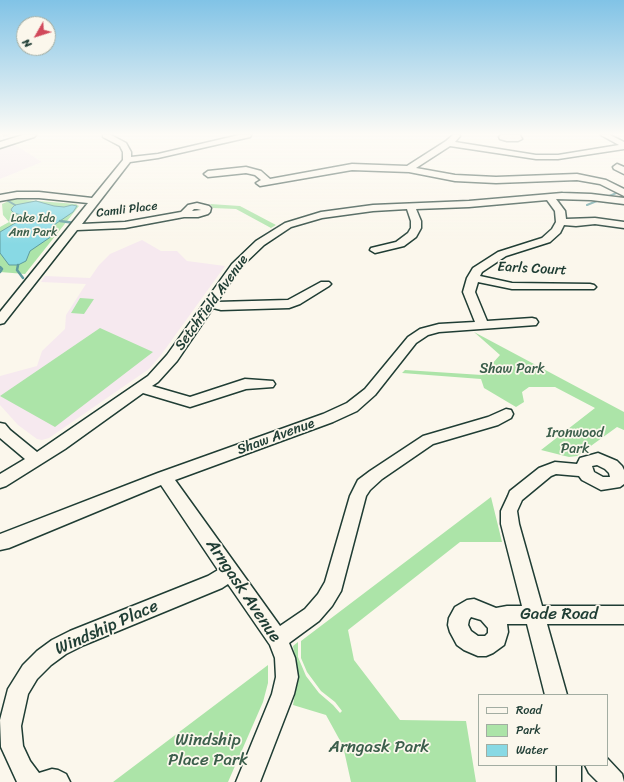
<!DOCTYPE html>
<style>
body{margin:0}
#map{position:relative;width:624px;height:782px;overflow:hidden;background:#fbf7ec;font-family:Sriracha,sans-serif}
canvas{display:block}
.legend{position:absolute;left:478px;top:694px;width:130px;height:72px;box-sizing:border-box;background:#fbf7ec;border:1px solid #a3ada2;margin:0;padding:5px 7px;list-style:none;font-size:12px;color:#1f3d34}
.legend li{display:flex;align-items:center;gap:8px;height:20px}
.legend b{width:20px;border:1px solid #a3ada2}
.north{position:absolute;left:16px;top:16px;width:40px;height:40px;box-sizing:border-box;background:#fbf7ec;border:1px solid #a3ada2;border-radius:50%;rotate:231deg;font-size:11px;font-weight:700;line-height:16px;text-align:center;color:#1f3d34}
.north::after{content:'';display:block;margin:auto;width:14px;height:18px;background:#d1495b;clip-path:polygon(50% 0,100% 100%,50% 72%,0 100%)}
</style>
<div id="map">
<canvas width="624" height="782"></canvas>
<ul class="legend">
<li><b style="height:5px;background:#fbf7ec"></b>Road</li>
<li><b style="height:11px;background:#ace4a8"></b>Park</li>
<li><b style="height:11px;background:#88d9e4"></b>Water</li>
</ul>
<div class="north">N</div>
</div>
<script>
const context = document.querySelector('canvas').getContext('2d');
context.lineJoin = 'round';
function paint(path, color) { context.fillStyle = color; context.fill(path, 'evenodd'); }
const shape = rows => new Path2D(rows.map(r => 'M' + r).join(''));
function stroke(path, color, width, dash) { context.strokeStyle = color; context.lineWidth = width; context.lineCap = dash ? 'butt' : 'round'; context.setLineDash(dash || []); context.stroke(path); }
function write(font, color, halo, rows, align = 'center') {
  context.font = font + ' Sriracha,sans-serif'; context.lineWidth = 3.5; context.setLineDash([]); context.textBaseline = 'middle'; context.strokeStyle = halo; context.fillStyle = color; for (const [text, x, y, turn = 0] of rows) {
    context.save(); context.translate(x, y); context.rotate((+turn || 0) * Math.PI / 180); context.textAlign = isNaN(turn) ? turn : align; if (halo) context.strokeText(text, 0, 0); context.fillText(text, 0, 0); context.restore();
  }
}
const built = shape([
 [14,144,42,162,0,179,0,148],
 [142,240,161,251,177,251,187,261,225,266,161,355,149,369,49,438,42,440,37,439,18,425,0,405,0,376,37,366,42,351,65,329,66,315,86,284,41,282,45,276,90,278,99,265,110,254]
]);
const green = shape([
 [13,199,76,204,79,206,25,274,0,272,0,227,9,222,3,215,2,204],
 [210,204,240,206,276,225,271,228,236,209,213,208],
 [80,298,94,299,84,314,71,313],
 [100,328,153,352,55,427,0,396],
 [474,332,624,412,624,430,617,427,577,456,569,457,541,450,595,408,555,387,529,387,522,392,524,402,516,407,484,388,481,379,402,373,405,370,482,375,500,355],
 [491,497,502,542,460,542,348,630,354,660,400,720,466,721,476,782,351,782,343,746,326,715,293,705,297,683,298,671,293,646,298,642,298,657,306,676,319,693,333,705,340,713,342,711,335,702,321,691,307,672,301,658,301,641],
 [268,665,268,683,263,702,228,782,113,782]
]);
const water = shape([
 [36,201,54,206,64,207,72,205,77,206,73,212,54,225,50,229,56,232,55,234,30,251,26,261,18,265,9,265,0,253,0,232,22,219,21,215,14,213,11,210,12,208,15,205,36,201]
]);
const streamFar1 = shape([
 [0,196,15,205],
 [587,205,624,190]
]);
const stream = shape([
 [60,221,75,223],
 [18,265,17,270,23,278],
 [0,267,2,269,0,272]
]);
const minor = shape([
 [103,135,111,135,126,143,131,152,131,157,158,154,239,135,251,135,250,137,158,158,130,162,82,224,125,222,181,212,188,205,197,203,209,206,211,208,210,212,208,214,198,217,184,217,125,228,77,230,4,323,0,324,0,312,88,203,39,198,17,198,0,201,0,195,17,192,39,192,92,198,123,160,123,152,120,146,103,137,103,135],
 [194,209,197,209,201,210,192,211,194,209],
 [453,135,459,135,460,136,455,142,536,155,558,155,619,145,601,135,610,135,624,142,624,149,558,159,536,159,450,146,416,168,455,175,496,177,577,174,606,180,624,189,624,196,600,184,577,180,496,183,455,181,409,172,352,170,260,186,256,183,261,180,255,175,246,173,208,177,204,174,208,171,246,167,261,171,270,179,352,164,407,166,446,141,453,135],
 [501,135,520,135,522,139,518,141,507,141,500,139,499,137,501,135],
 [617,164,624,167,624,174,614,169,613,167,617,164],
 [562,193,591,194,624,198,624,204,591,200,556,199,565,211,566,219,595,218,624,222,624,228,595,224,576,226,564,225,560,233,550,242,506,256,482,272,480,276,512,283,590,284,594,285,596,287,594,289,512,289,478,282,475,292,487,321,532,318,536,319,538,322,536,325,439,332,428,335,416,343,375,395,357,411,333,422,175,480,280,626,305,609,318,594,325,582,350,496,358,480,370,471,423,436,488,417,506,409,511,410,513,414,511,418,498,425,433,444,382,479,370,490,366,496,341,591,332,606,319,621,289,643,295,658,298,677,294,694,260,782,236,782,272,694,276,677,275,658,270,645,228,584,222,588,84,645,66,654,51,665,37,679,28,694,21,726,23,746,30,761,39,773,52,769,58,770,66,774,70,782,17,782,1,747,0,720,8,689,23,665,37,651,52,640,70,631,208,576,218,570,161,485,9,548,0,550,0,534,158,473,323,414,347,403,365,389,408,337,420,329,439,324,475,322,463,292,467,278,473,268,498,252,542,238,552,229,556,222,555,211,547,200,469,207,416,209,421,221,421,228,416,237,404,246,375,253,370,250,371,248,396,242,408,233,411,228,411,221,407,209,373,211,322,218,291,227,264,245,240,268,217,302,288,300,321,282,329,282,331,284,329,286,300,304,289,308,221,310,213,308,177,361,158,382,152,386,190,397,245,379,273,381,275,384,273,387,246,389,190,407,143,393,65,449,6,486,0,488,0,474,25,459,0,438,0,423,5,424,10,430,37,452,148,376,167,355,232,264,256,241,285,223,321,212,373,205,469,201,562,193],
 [598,453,617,461,622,466,624,470,624,484,620,487,601,490,582,480,579,476,556,474,551,476,522,500,517,511,519,524,542,606,624,606,624,624,547,624,567,695,545,695,527,624,507,624,508,632,504,645,493,653,486,656,478,656,464,650,457,645,450,632,448,625,449,618,455,607,467,600,474,599,496,608,507,606,522,606,501,524,501,511,508,496,510,491,539,468,555,462,577,464,580,458,598,453],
 [597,465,605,469,609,473,610,477,603,477,594,472,592,466,597,465],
 [471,617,481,620,488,628,488,633,485,636,478,636,471,631,468,625,469,620,471,617],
 [607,758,622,774,624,782,598,782,589,773,585,765,607,765,607,758],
 [557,765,581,765,581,782,557,782,557,765]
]);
const major = shape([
 [23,135,36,135,34,137,0,148,0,142,23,135]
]);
const shadedWall = shape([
 [2,134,11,134,3,137]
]);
const farStreetnames = [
 ["Camli Place",127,210,-7]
];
const farParknames = [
 ["Lake Ida",33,219],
 ["Ann Park",33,233]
];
const streetNames = [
 ["Earls Court",532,269,3],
 ["Setchfield Avenue",212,303,-54],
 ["Shaw Avenue",276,437,-20]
];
const parkNames = [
 ["Shaw Park",512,369],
 ["Ironwood",575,433],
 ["Park",575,449]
];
const nearStreetnames = [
 ["Arngask Avenue",243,591,56],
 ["Gade Road",559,615],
 ["Windship Place",107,628,-24]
];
const nearParknames = [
 ["Windship",208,741],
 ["Place Park",208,761],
 ["Arngask Park",379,748]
];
paint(built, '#f6e9ef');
paint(green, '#ace4a8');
paint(water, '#88d9e4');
stroke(water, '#5e9b9e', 1);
stroke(streamFar1, '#5e9b9e', 2);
stroke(stream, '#5e9b9e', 2.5);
stroke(minor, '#1f3d34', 3);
stroke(major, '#1f3d34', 3);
paint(minor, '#fbf7ec');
paint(major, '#fbf7ec');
paint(shadedWall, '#a48dac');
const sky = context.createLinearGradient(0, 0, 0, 244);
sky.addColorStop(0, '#81c3e6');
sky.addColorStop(0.55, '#fdfbf6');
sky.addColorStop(1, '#fdfbf600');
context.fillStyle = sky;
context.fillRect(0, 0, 624, 244);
write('12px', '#1f3d34', '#fbf7ec', farStreetnames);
write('12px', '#3b5e4b', '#fbf7ec', farParknames);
write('14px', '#1f3d34', '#fbf7ec', streetNames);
write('14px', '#3b5e4b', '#fbf7ec', parkNames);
write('17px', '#1f3d34', '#fbf7ec', nearStreetnames);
write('17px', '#3b5e4b', '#fbf7ec', nearParknames);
</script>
